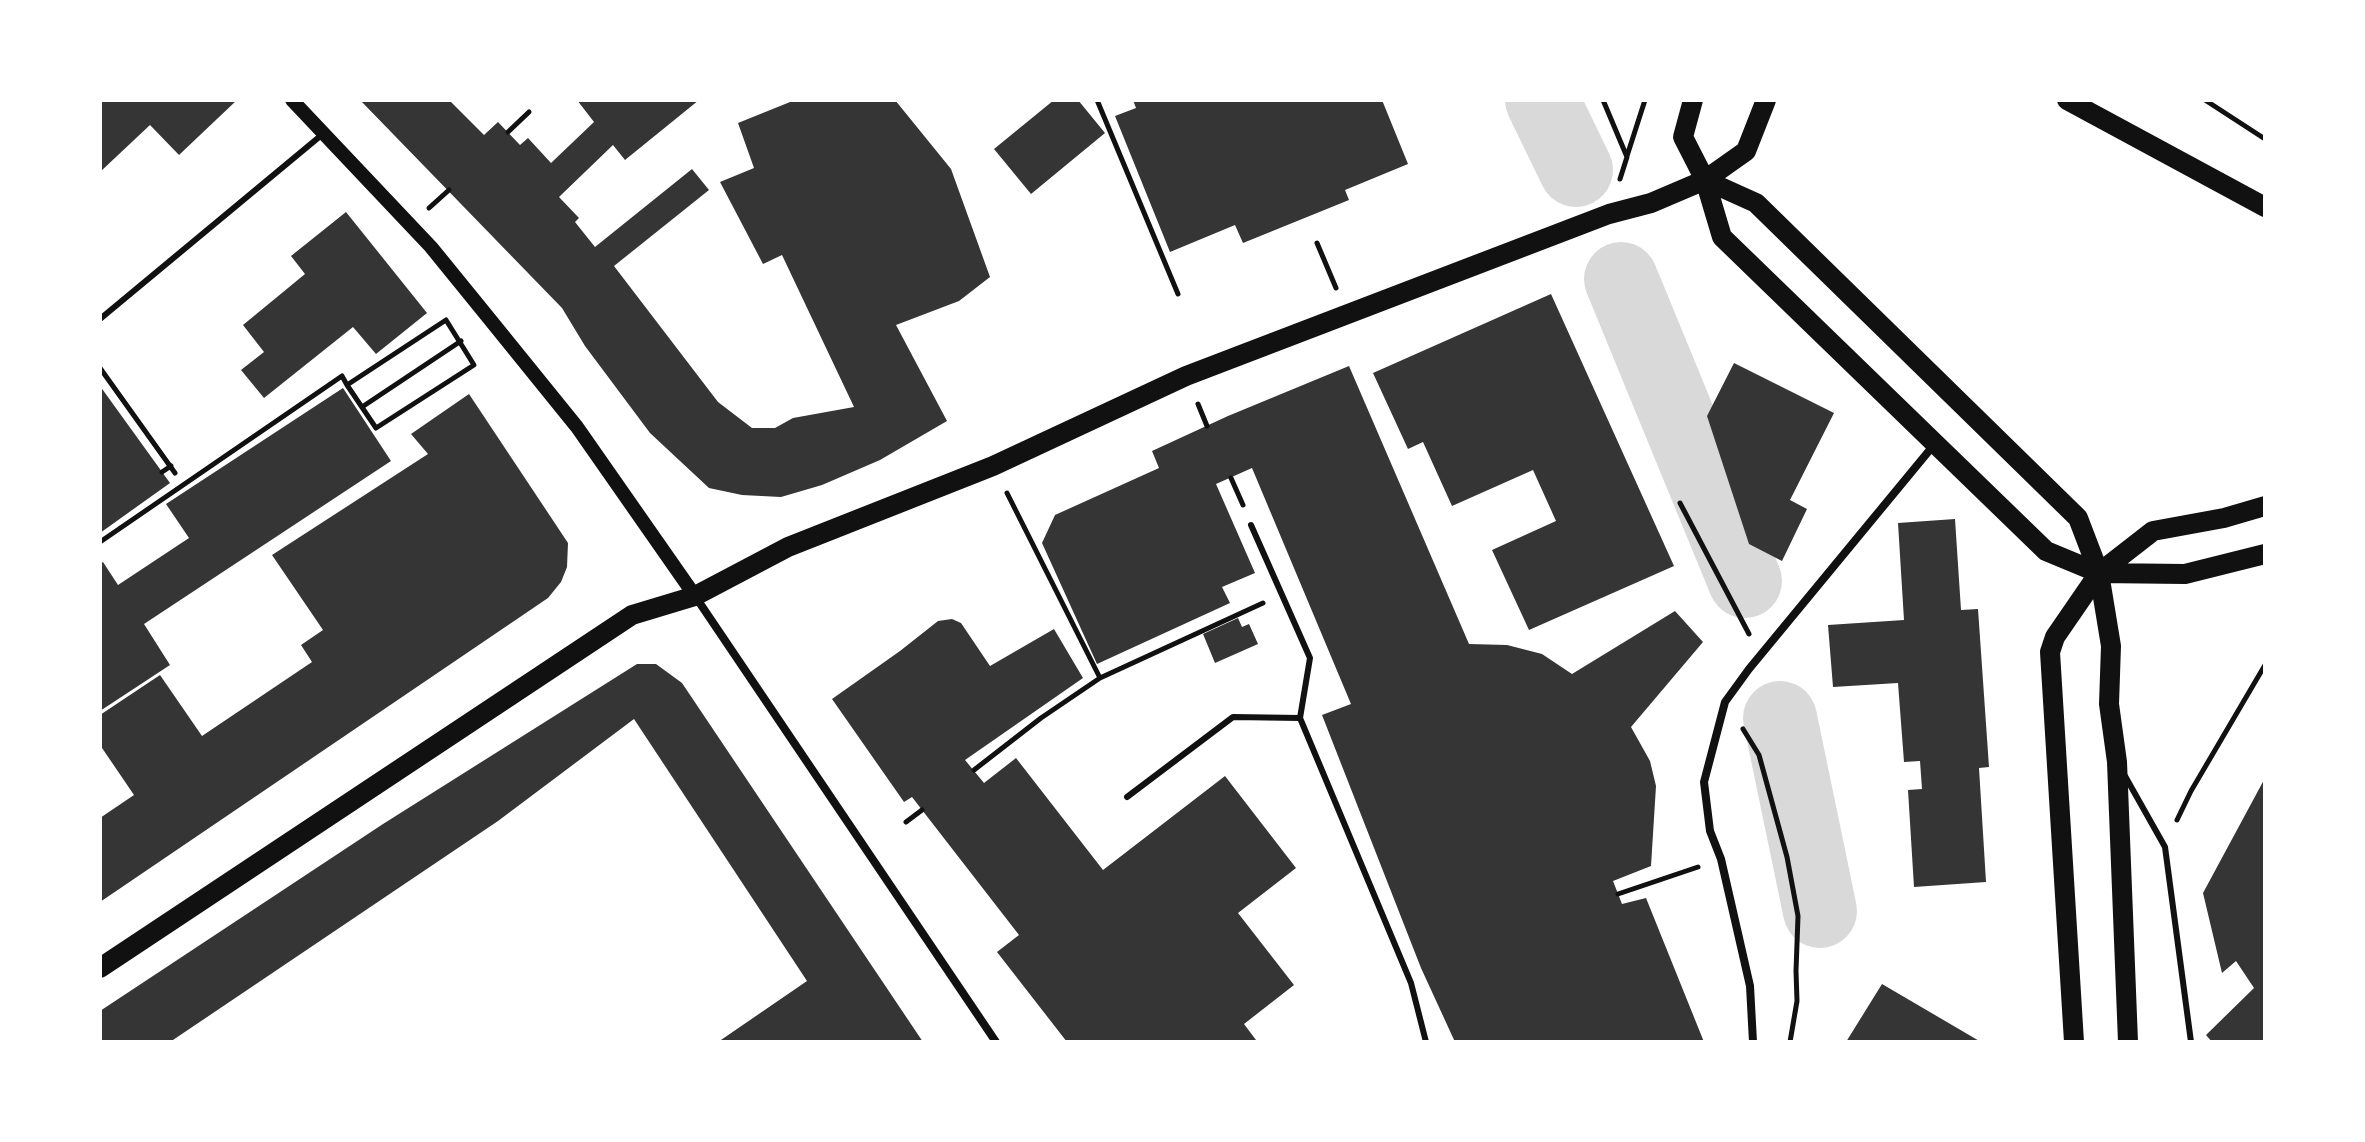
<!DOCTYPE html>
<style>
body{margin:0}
#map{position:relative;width:2365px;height:1142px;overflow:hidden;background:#fff;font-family:Ubuntu,sans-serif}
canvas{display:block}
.frame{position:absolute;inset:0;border:102px solid #fff;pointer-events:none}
</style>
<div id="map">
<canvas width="2365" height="1142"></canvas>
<div class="frame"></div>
</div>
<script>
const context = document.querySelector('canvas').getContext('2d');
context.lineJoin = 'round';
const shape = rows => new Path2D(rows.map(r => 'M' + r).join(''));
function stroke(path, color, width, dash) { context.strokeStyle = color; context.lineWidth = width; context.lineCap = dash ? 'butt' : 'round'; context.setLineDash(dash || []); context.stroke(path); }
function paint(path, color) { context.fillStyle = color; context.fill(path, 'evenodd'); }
const river = shape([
 [1542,100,1576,170],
 [1621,279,1745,581],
 [1780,718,1820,911]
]);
const building = shape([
 [100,100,237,100,179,155,150,125,100,172],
 [360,100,449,100,484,135,498,122,520,145,528,138,551,163,594,122,577,100,699,100,625,160,613,145,559,197,579,218,575,222,595,247,692,169,709,190,614,266,718,402,752,428,775,428,793,418,854,407,782,255,763,264,720,182,754,168,738,123,795,100,895,100,951,169,990,277,959,301,896,325,947,421,880,460,822,485,781,497,742,495,709,488,650,433,585,346,562,308],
 [1054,100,1078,100,1105,133,1031,194,994,149],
 [1133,100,1382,100,1408,164,1345,190,1349,200,1243,243,1235,225,1170,252,1115,116,1136,108],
 [346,212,427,313,376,354,353,327,264,398,241,370,264,352,243,325,305,274,291,256],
 [1551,294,1674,566,1529,630,1492,550,1556,521,1533,470,1452,506,1423,442,1408,449,1373,373],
 [1734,363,1834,413,1790,500,1807,509,1782,561,1749,544,1707,416],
 [1349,366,1469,644,1507,645,1542,654,1572,674,1675,611,1703,642,1631,727,1650,761,1656,786,1651,866,1613,881,1622,904,1646,898,1704,1042,1455,1042,1421,968,1322,715,1351,704,1252,468,1216,484,1255,573,1222,587,1230,603,1097,664,1042,543,1055,515,1159,468,1152,451,1228,416],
 [100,386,170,483,100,533],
 [343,388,391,461,144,624,170,665,100,711,100,564,103,562,118,585,189,538,166,504],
 [469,394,568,543,567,567,561,582,548,598,100,902,100,818,134,795,100,745,100,715,160,675,202,736,312,662,301,645,323,630,272,555,428,454,411,434],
 [1955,519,1961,610,1978,609,1989,767,1979,768,1986,882,1914,887,1908,790,1922,789,1920,761,1904,762,1898,683,1833,687,1828,625,1904,620,1898,523],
 [1238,618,1242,627,1249,624,1258,644,1215,663,1203,634],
 [952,619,961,623,990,666,1054,629,1083,678,965,760,984,783,1016,758,1103,870,1225,776,1296,868,1238,913,1294,985,1244,1024,1256,1040,1254,1042,1067,1042,997,952,1019,935,912,797,904,802,832,699,900,651,938,621],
 [637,664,656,664,682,683,923,1042,718,1042,807,981,634,719,498,821,170,1042,100,1042,100,1011,383,824],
 [2265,778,2265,1042,2212,1042,2206,1035,2254,988,2236,961,2222,973,2203,893],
 [1882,984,1981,1042,1846,1042]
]);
const path = shape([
 [1097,100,1178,294],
 [1603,100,1627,157,1620,179],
 [2205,100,2265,139],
 [508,132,529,112],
 [1627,156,1645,100],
 [429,208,449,190],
 [1317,243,1336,288],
 [100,368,175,473],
 [1198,404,1207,426],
 [362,407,461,341],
 [162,472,171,466],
 [1231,478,1243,505],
 [1007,493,1100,678],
 [1680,503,1749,634],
 [100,542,342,376,347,385,376,428,474,365,446,320,347,385],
 [1743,729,1759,755,1787,857,1798,916,1796,971,1797,1001,1790,1042],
 [974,770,1041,718,1100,678,1263,603],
 [2177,820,2191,791,2265,665],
 [906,822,922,810],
 [1618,894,1698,867]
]);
const service = shape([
 [100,319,324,133],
 [1251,525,1310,658,1300,718,1411,983,1426,1042],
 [2125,776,2165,847,2191,1042],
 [1127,797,1233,717,1300,718]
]);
const minor = shape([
 [695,596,996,1042],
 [1753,1042,1750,986,1721,859,1710,831,1704,782,1725,702,1749,669,1933,446]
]);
const tertiary = shape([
 [292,100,431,247,492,322,577,427,695,596]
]);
const primary = shape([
 [1693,100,1683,137,1705,180,1722,237,2046,551,2099,573,2185,574,2265,554],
 [2067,100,2265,207],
 [1705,180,1756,203,2078,518,2099,573,2111,646,2109,704,2117,762,2128,1042],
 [100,968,632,615,695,596,788,547,993,466,1186,376,1609,214,1651,203,1705,180,1746,151,1766,100],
 [2074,1042,2050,652,2055,637,2099,573,2153,531,2224,518,2265,506]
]);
stroke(river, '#d9d9d9', 74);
paint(building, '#353535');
stroke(path, '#111', 5);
stroke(service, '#111', 6);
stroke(minor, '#111', 8);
stroke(tertiary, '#111', 14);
stroke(primary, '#111', 20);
</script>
